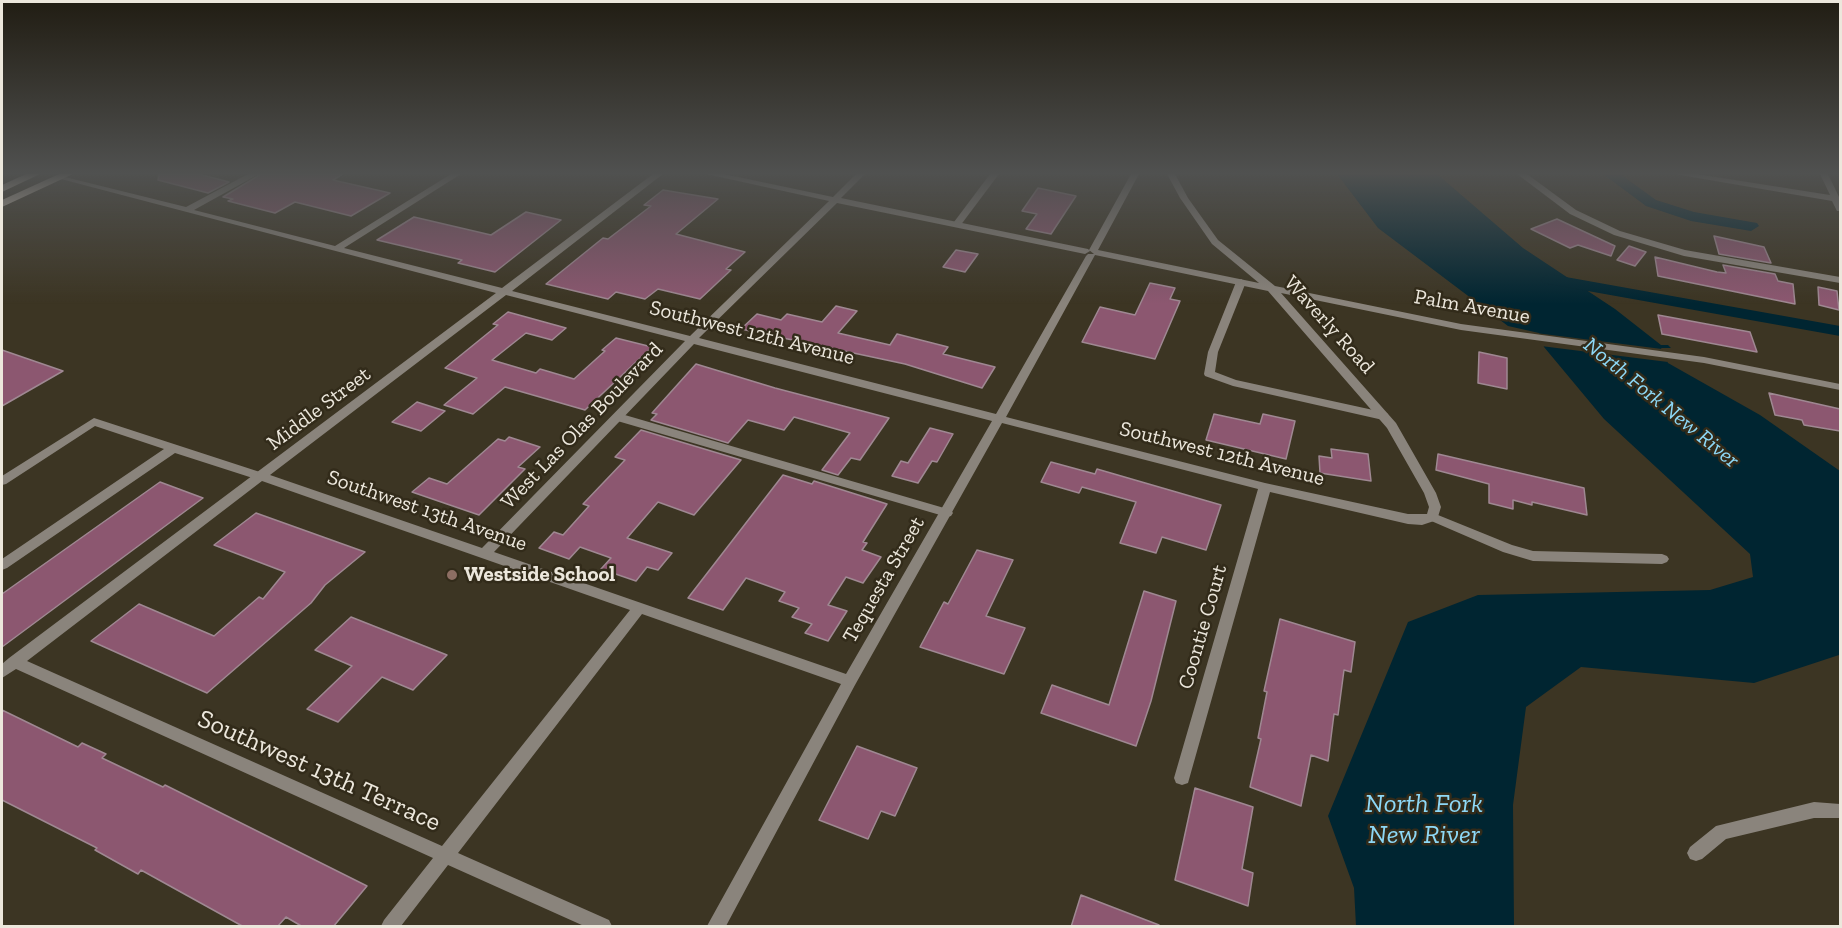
<!DOCTYPE html>
<style>
body{margin:0}
#map{position:relative;width:1842px;height:928px;overflow:hidden;background:#3c3523;font-family:"Zilla Slab",serif}
canvas{display:block}
.frame{position:absolute;inset:0;border:3px solid #ece7dc;pointer-events:none}
</style>
<div id="map">
<canvas width="1842" height="928"></canvas>
<div class="frame"></div>
</div>
<script>
const context = document.querySelector('canvas').getContext('2d');
context.lineJoin = 'round';
function paint(path, color) { context.fillStyle = color; context.fill(path, 'evenodd'); }
const shape = rows => new Path2D(rows.map(r => 'M' + r).join(''));
function stroke(path, color, width, dash) { context.strokeStyle = color; context.lineWidth = width; context.lineCap = dash ? 'butt' : 'round'; context.setLineDash(dash || []); context.stroke(path); }
function write(font, color, halo, rows, align = 'center') {
  context.font = font + ' "Zilla Slab",serif'; context.lineWidth = 5; context.setLineDash([]); context.textBaseline = 'middle'; context.strokeStyle = halo; context.fillStyle = color; for (const [text, x, y, turn = 0] of rows) {
    context.save(); context.translate(x, y); context.rotate((+turn || 0) * Math.PI / 180); context.textAlign = isNaN(turn) ? turn : align; if (halo) context.strokeText(text, 0, 0); context.fillText(text, 0, 0); context.restore();
  }
}
const water = shape([
 [1337,174,1437,174,1523,248,1615,309,1661,345,1668,345,1671,348,1661,348,1668,363,1760,415,1840,471,1839,655,1754,683,1581,667,1526,707,1513,805,1514,926,1356,926,1354,888,1328,816,1408,622,1478,595,1710,590,1753,577,1750,554,1604,419,1544,347,1539,333,1508,326,1378,228]
]);
const pier = shape([
 [1536,333,1662,349,1668,362,1541,346]
]);
const canal = shape([
 [1603,174,1620,174,1656,200,1694,212,1757,223,1759,226,1751,231,1691,221,1646,206,1603,174],
 [1549,274,1840,326,1840,336,1543,283,1541,279,1549,274]
]);
const building = shape([
 [159,174,199,174,229,182,208,193,158,180,159,174],
 [261,174,343,174,333,180,390,193,351,216,295,202,275,213,228,201,233,199,223,197,261,174],
 [1038,188,1076,196,1051,234,1026,229,1037,214,1022,211,1038,188],
 [663,190,718,199,676,234,745,252,726,269,731,270,700,299,658,289,645,299,616,292,608,299,546,284,603,238,608,239,651,206,644,205,663,190],
 [526,212,561,220,495,272,458,263,462,260,377,240,414,217,491,235,526,212],
 [1557,219,1615,246,1611,256,1578,245,1570,248,1531,229,1557,219],
 [1714,236,1764,247,1771,263,1719,254,1714,236],
 [1629,246,1646,252,1635,266,1617,260,1629,246],
 [956,250,978,254,965,272,943,267,956,250],
 [1655,257,1717,272,1726,273,1723,265,1775,274,1778,281,1793,284,1795,304,1658,276,1655,257],
 [1150,283,1175,288,1170,299,1180,301,1155,359,1082,342,1100,307,1135,315,1150,283],
 [1818,287,1837,291,1839,310,1819,305,1818,287],
 [836,306,857,311,838,333,890,345,897,334,948,347,943,354,995,367,982,388,905,364,741,329,757,314,781,320,787,314,822,322,836,306],
 [508,312,566,328,552,340,526,333,492,360,536,373,540,369,574,379,605,351,602,350,616,338,652,347,585,410,505,387,473,414,444,405,477,378,445,368,498,325,493,324,508,312],
 [1658,315,1750,332,1757,352,1662,334,1658,315],
 [2,350,63,371,2,406,2,350],
 [1479,352,1507,358,1507,389,1478,383,1479,352],
 [696,364,775,388,889,418,860,460,851,458,838,475,822,470,850,433,794,417,784,430,748,420,728,443,651,420,657,414,652,413,696,364],
 [1769,393,1840,409,1840,431,1804,425,1802,420,1775,415,1769,393],
 [417,402,445,411,421,431,392,422,417,402],
 [1214,414,1260,424,1263,414,1295,421,1286,459,1206,440,1214,414],
 [930,428,953,434,937,462,932,461,918,483,892,476,901,461,908,463,930,428],
 [641,430,741,460,694,515,658,502,627,538,672,553,658,570,647,567,636,581,601,569,611,558,580,547,569,559,539,548,554,532,563,535,589,506,583,504,625,460,615,457,641,430],
 [509,437,540,447,518,467,525,469,479,515,412,492,429,478,447,484,498,439,505,441,509,437],
 [1331,449,1368,454,1371,481,1320,473,1319,456,1332,458,1331,449],
 [1438,454,1584,488,1587,515,1532,502,1532,505,1513,500,1513,509,1489,503,1489,484,1436,470,1438,454],
 [1051,462,1095,474,1097,469,1221,505,1206,550,1162,537,1156,553,1120,543,1136,502,1082,487,1079,493,1041,482,1051,462],
 [783,475,812,484,814,481,887,504,863,542,867,543,862,550,881,557,863,583,846,577,828,605,847,611,828,641,805,633,812,624,792,617,799,608,779,601,785,592,746,578,723,610,688,598,783,475],
 [160,482,203,498,2,647,2,594,160,482],
 [256,513,365,552,325,585,311,603,207,693,91,641,139,604,214,636,259,597,263,599,285,572,214,545,256,513],
 [977,550,1013,560,986,616,1025,628,1004,674,920,647,944,602,948,604,977,550],
 [1144,591,1176,601,1151,701,1136,746,1041,713,1052,685,1109,705,1144,591],
 [351,617,447,655,413,690,382,677,338,722,307,709,352,666,315,650,351,617],
 [1280,619,1355,642,1351,672,1344,670,1338,715,1334,714,1328,761,1311,755,1301,806,1250,787,1261,739,1258,738,1267,692,1264,691,1280,619],
 [2,710,78,747,82,743,106,754,102,758,163,787,165,785,367,886,333,927,303,927,286,917,277,927,244,927,141,870,138,874,95,850,97,848,2,800,2,710],
 [857,746,917,768,895,816,881,811,868,839,819,820,857,746],
 [1195,788,1253,807,1242,869,1253,873,1248,906,1175,880,1195,788],
 [1081,895,1159,925,1159,927,1071,927,1081,895]
]);
const lane = shape([
 [990,174,999,174,960,226,954,226,954,222,990,174],
 [1241,279,1246,282,1218,352,1215,372,1236,380,1387,413,1389,416,1387,419,1383,420,1233,386,1205,376,1204,374,1208,352,1236,282,1241,279],
 [618,413,951,510,953,513,951,516,947,517,614,420,612,417,618,413],
 [94,418,266,474,268,477,262,481,175,453,7,568,2,570,2,559,164,449,95,426,6,484,2,485,2,476,94,418],
 [1433,513,1512,545,1533,551,1662,554,1667,556,1669,559,1667,562,1662,564,1533,561,1503,552,1429,520,1427,517,1429,514,1433,513],
 [1814,802,1840,804,1840,818,1814,818,1726,839,1702,859,1696,861,1690,859,1687,853,1690,847,1716,826,1814,802]
]);
const street = shape([
 [248,174,259,174,194,210,335,246,451,174,461,174,344,248,502,288,653,174,663,174,512,291,690,336,829,201,706,174,724,174,833,197,856,174,865,174,841,198,1088,249,1090,251,1085,254,837,203,699,338,996,414,1086,256,1088,254,1094,254,1089,250,1131,174,1139,174,1098,250,1259,283,1212,244,1180,198,1167,174,1175,174,1188,198,1218,240,1275,286,1461,324,1704,357,1840,384,1840,390,1704,363,1461,330,1281,293,1396,423,1436,493,1441,507,1437,520,1422,525,1408,524,1270,492,1188,783,1182,785,1176,783,1174,778,1258,489,1002,423,855,685,726,926,707,926,841,684,642,614,458,853,609,920,612,926,584,926,448,865,401,926,381,926,384,920,433,858,16,669,2,678,2,664,9,658,496,293,57,178,61,176,186,207,248,174],
 [1095,255,1268,291,1387,428,1424,493,1429,507,1427,514,1408,514,1265,483,1006,417,1095,255],
 [506,295,685,341,482,548,270,475,506,295],
 [694,344,992,421,846,674,494,552,694,344],
 [262,481,630,610,442,846,27,661,262,481],
 [1517,174,1527,174,1576,210,1620,231,1685,250,1840,277,1840,283,1684,256,1614,235,1570,214,1517,174],
 [1674,174,1697,174,1830,195,1820,174,1828,174,1840,199,1840,211,1837,211,1832,201,1674,174]
]);
const primary = shape([
 [26,174,40,174,2,192,2,185,26,174],
 [59,174,73,174,2,207,2,200,59,174]
]);
const markers = [
 [452,575,6,"#8d6e63"]
];
const streetNames = [
 ["Palm Avenue",1472,307,10],
 ["Waverly Road",1329,325,48],
 ["Southwest 12th Avenue",752,333,14],
 ["Middle Street",319,409,-37],
 ["West Las Olas Boulevard",582,426,-46],
 ["Southwest 12th Avenue",1222,454,14],
 ["Southwest 13th Avenue",427,511,19],
 ["Tequesta Street",884,580,-60],
 ["Coontie Court",1203,627,-74]
];
const poiNames = [
 ["Westside School",464,575]
];
const waterNames = [
 ["North Fork New River",1661,403,39]
];
const nearStreetnames = [
 ["Southwest 13th Terrace",319,771,24]
];
const nearWaternames = [
 ["North Fork",1424,804],
 ["New River",1424,835]
];
paint(water, '#002531');
paint(pier, '#3c3523');
paint(canal, '#002531');
paint(building, '#8c5770');
stroke(building, '#9f8892', 1.5);
paint(lane, '#8a847c');
paint(street, '#8a847c');
paint(primary, '#dfd2c2');
const sky = context.createLinearGradient(0, 0, 0, 304);
sky.addColorStop(0, '#211d13');
sky.addColorStop(0.57, '#505150');
sky.addColorStop(1, '#50515000');
context.fillStyle = sky;
context.fillRect(0, 0, 1842, 304);
for (const [x, y, r, color] of markers) { const dot = new Path2D(); dot.arc(x, y, r, 0, 2 * Math.PI); context.fillStyle = color; context.fill(dot); stroke(dot, '#322b1a', 2); }
write('21px', '#ece7dc', '#322b1a', streetNames);
write('bold 21px', '#ece7dc', '#322b1a', poiNames, 'left');
write('italic 22px', '#8dd8f6', '#322b1a', waterNames);
write('26px', '#ece7dc', '#322b1a', nearStreetnames);
write('italic 27px', '#8dd8f6', '#322b1a', nearWaternames);
</script>
